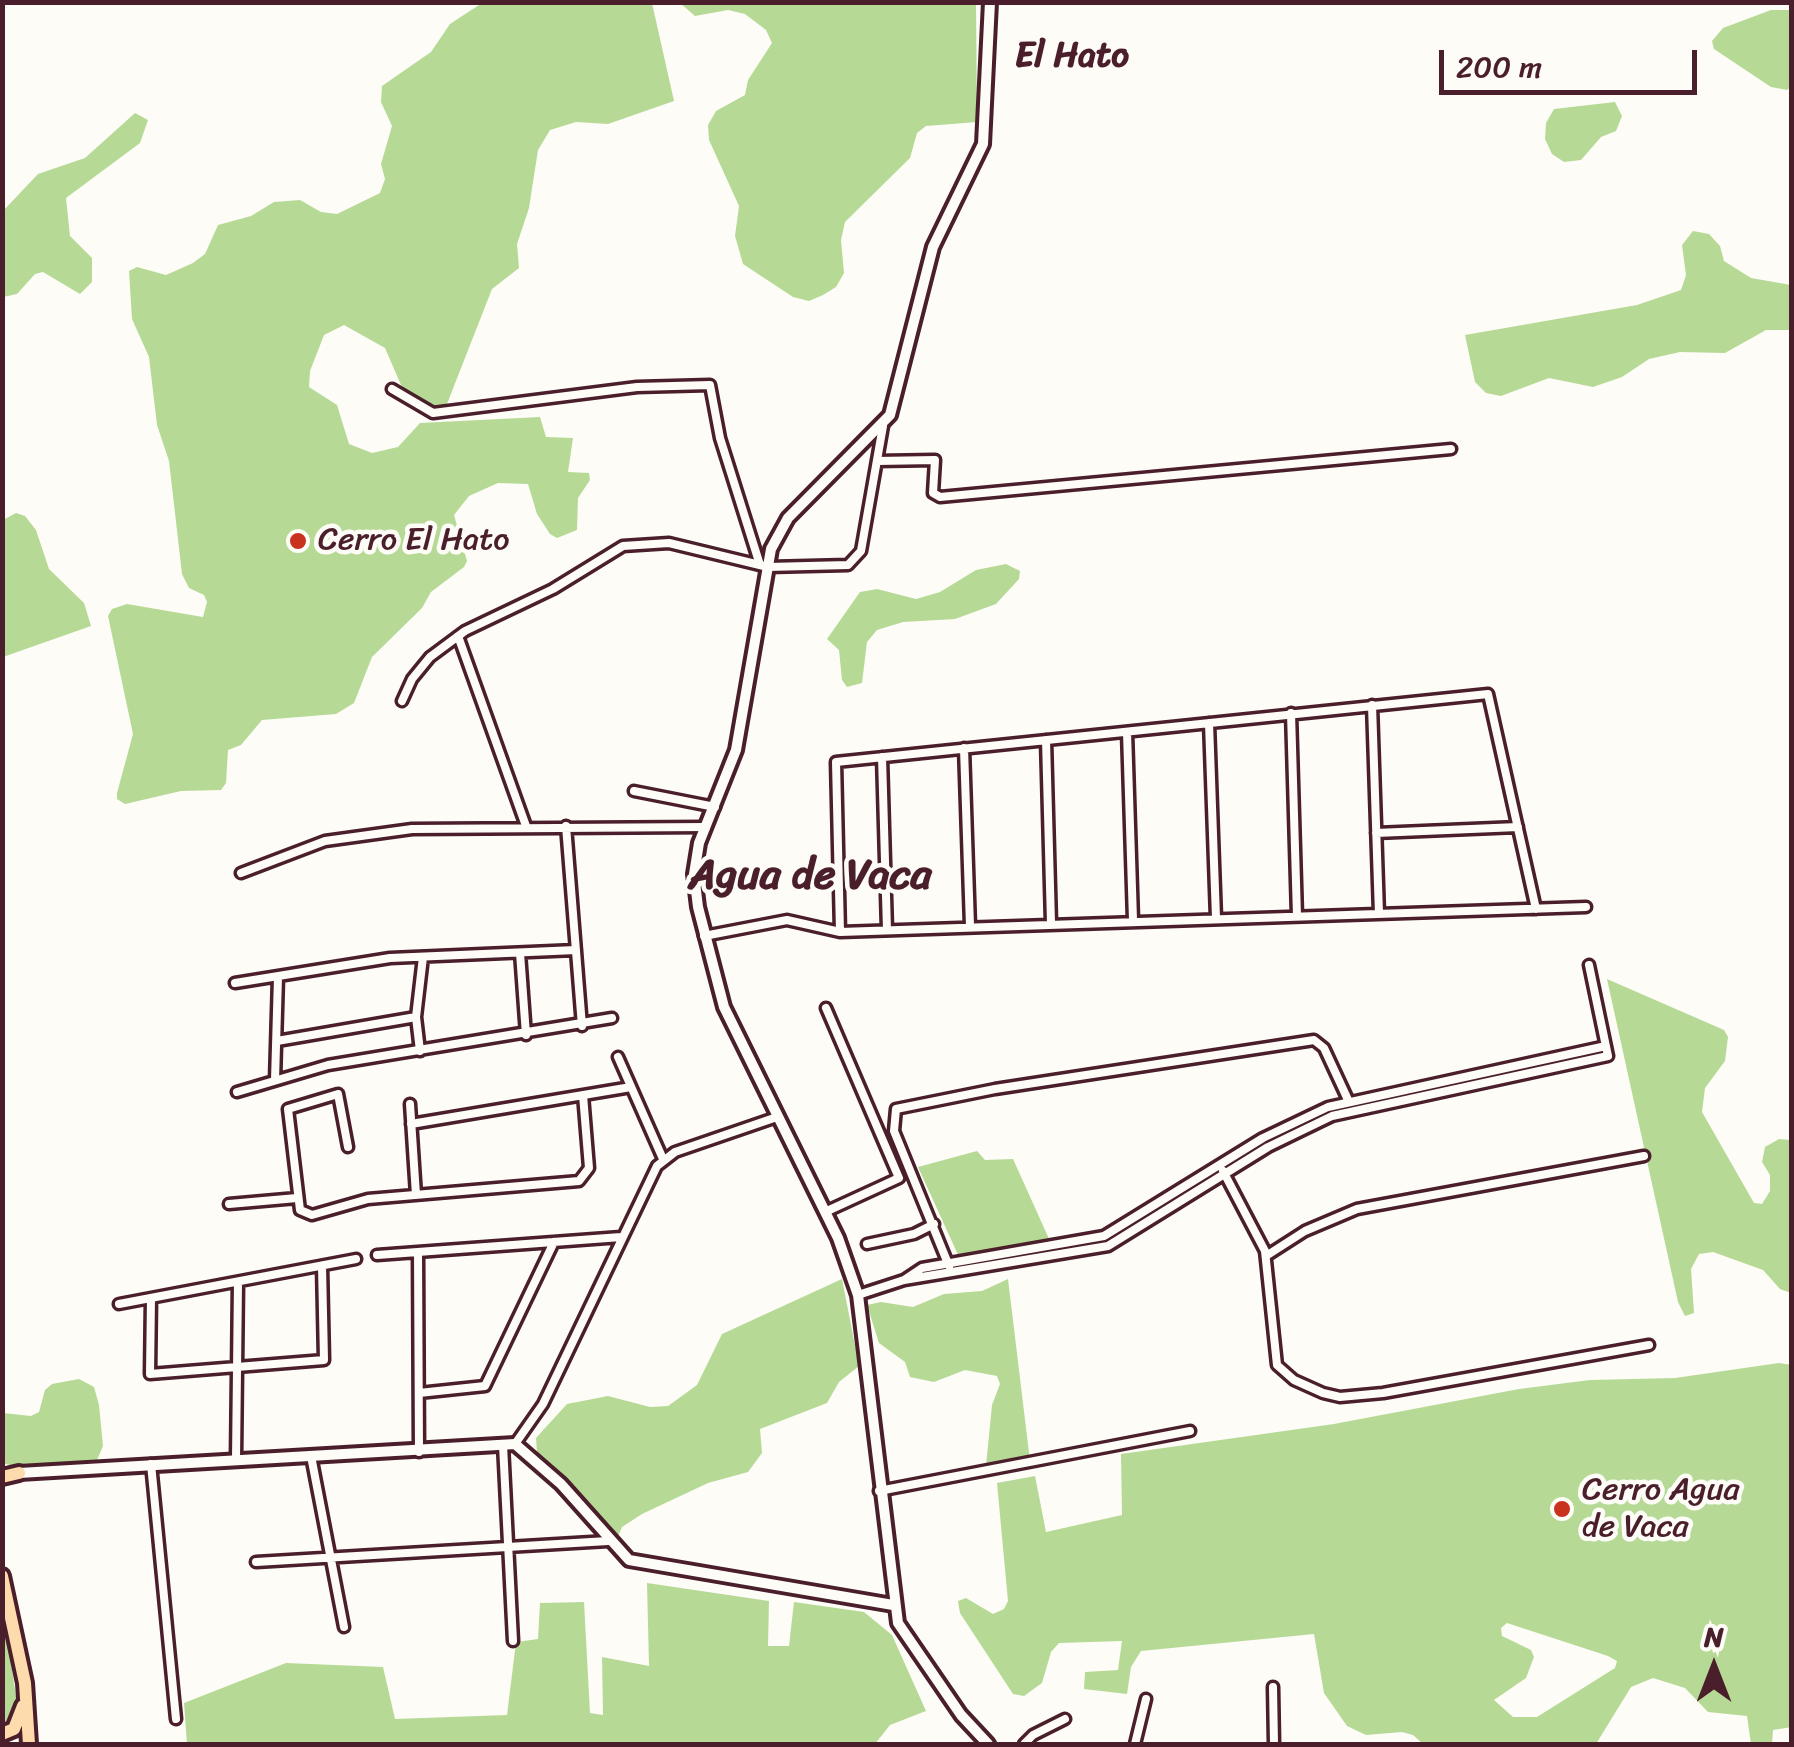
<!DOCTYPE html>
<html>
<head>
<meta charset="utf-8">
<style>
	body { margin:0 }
	#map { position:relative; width:1794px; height:1747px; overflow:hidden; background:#fdfcf7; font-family:Sriracha,sans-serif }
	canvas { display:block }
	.frame { position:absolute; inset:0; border:5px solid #4a1f2b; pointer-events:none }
	.north { position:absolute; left:1664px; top:1617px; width:100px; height:100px; -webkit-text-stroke:8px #fdfcf7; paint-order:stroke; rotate:0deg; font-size:28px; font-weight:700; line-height:40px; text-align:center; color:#4a1f2b }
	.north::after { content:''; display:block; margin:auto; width:35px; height:45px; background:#4a1f2b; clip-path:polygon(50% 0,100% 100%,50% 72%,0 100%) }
	.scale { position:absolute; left:1439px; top:50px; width:258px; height:45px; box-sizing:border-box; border:5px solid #4a1f2b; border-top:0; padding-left:12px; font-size:30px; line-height:35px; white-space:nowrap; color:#4a1f2b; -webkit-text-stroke:8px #fdfcf7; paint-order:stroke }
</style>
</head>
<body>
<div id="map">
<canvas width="1794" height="1747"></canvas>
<div class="frame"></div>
<div class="north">N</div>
<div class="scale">200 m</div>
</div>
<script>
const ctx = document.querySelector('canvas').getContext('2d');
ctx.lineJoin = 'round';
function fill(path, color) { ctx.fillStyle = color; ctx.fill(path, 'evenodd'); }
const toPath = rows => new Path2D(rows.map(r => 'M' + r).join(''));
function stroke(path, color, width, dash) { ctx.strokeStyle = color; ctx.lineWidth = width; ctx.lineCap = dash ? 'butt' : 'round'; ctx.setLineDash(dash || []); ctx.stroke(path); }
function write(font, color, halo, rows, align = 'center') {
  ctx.font = font + ' Sriracha,sans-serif'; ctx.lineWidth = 9; ctx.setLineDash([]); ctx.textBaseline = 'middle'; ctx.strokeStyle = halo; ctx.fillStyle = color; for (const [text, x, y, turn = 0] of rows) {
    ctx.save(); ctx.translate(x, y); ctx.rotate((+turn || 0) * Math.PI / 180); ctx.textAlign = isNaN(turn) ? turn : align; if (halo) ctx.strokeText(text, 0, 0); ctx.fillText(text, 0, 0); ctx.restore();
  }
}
fill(toPath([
	[482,3,652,3,674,101,608,124,576,122,550,130,538,150,529,208,517,244,519,268,492,289,445,409,418,403,401,385,385,348,344,325,324,335,310,371,309,387,337,405,349,444,372,453,398,447,420,423,540,417,546,437,573,438,568,472,589,473,590,480,578,498,577,530,557,538,550,534,537,514,528,484,498,483,469,496,454,515,467,561,464,567,431,592,422,608,372,657,354,703,336,714,262,720,241,745,228,750,226,783,221,790,181,791,125,804,117,799,117,793,133,734,108,616,112,609,127,604,203,617,207,602,204,595,189,588,182,574,169,461,157,425,149,357,132,319,129,271,137,267,166,275,193,263,205,254,218,225,251,216,274,202,300,200,321,212,337,214,380,193,385,179,381,164,392,126,381,102,382,86,431,52,450,24],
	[680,3,976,3,977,122,926,126,917,133,910,158,845,222,841,240,844,273,836,287,823,295,809,301,793,297,743,264,735,236,739,206,709,140,708,125,716,111,745,95,748,80,772,43,766,30,745,14,728,10,695,16],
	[1771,10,1791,10,1791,87,1787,90,1771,87,1714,49,1712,41,1723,28],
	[1615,102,1622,116,1616,131,1601,137,1581,160,1564,162,1552,154,1545,139,1546,123,1554,109],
	[135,113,148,120,140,143,66,198,70,236,92,258,92,282,80,294,43,272,35,274,17,294,3,297,3,211,38,174,85,158],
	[1693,231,1709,234,1720,246,1724,261,1751,278,1791,285,1791,330,1766,330,1725,353,1680,352,1649,359,1622,377,1593,387,1549,378,1501,396,1486,393,1475,382,1465,335,1637,305,1681,290,1686,275,1682,245],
	[16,513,25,516,36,530,49,569,84,603,91,626,3,657,3,520],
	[1006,564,1020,571,1019,579,996,604,955,619,903,622,877,630,867,642,862,683,847,687,842,680,839,650,827,639,860,592,877,589,916,599,940,592,976,570],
	[1607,979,1724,1030,1728,1037,1725,1061,1705,1088,1702,1112,1754,1203,1762,1204,1770,1191,1770,1175,1762,1162,1765,1147,1779,1139,1791,1140,1791,1293,1780,1289,1763,1270,1713,1252,1699,1254,1691,1269,1694,1313,1685,1316,1678,1302],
	[977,1151,985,1160,1013,1159,1050,1241,959,1257,918,1167],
	[842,1279,859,1366,839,1382,827,1403,760,1429,762,1453,748,1472,708,1483,642,1514,622,1527,616,1541,563,1476,537,1453,536,1438,567,1404,608,1396,650,1407,668,1406,697,1385,722,1334],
	[1008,1279,1030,1461,986,1466,992,1405,1000,1384,997,1376,965,1370,934,1382,910,1377,905,1362,879,1343,867,1305,881,1302,913,1307,944,1294,982,1291],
	[1779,1363,1792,1365,1792,1727,1773,1730,1772,1744,1751,1744,1747,1716,1708,1712,1685,1688,1653,1678,1631,1687,1596,1744,1423,1744,1413,1735,1402,1732,1366,1735,1347,1726,1324,1693,1314,1634,1141,1651,1131,1667,1127,1694,1084,1689,1085,1672,1118,1670,1122,1641,1059,1643,1051,1652,1042,1683,1024,1696,1013,1694,960,1613,958,1601,966,1598,993,1614,1004,1609,1008,1601,997,1483,1035,1476,1046,1532,1122,1515,1121,1454,1334,1424,1519,1389,1590,1380,1675,1378],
	[1507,1623,1608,1656,1617,1661,1615,1668,1537,1717,1513,1717,1494,1700,1526,1678,1534,1657,1531,1650,1502,1636,1501,1628],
	[79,1379,94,1387,99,1405,103,1446,97,1460,92,1466,20,1468,3,1463,3,1413,31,1416,39,1412,45,1390,52,1384],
	[647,1583,769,1601,768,1646,789,1646,794,1602,864,1612,892,1635,926,1711,890,1725,875,1744,187,1744,184,1703,286,1663,383,1667,395,1719,507,1715,516,1642,538,1639,540,1603,584,1602,590,1713,603,1715,602,1657,649,1666],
	[2,1602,18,1710,16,1721,2,1730]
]), '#b6da95');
const minor = toPath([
	[392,389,433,413,637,387,710,385,720,438,760,565],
	[877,461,935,460,933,493,940,497,1451,449],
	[458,636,526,826],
	[402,701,412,679,430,657,465,631,553,589,623,546,669,543,768,567,848,565,861,551,883,426],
	[1372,705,1379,914],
	[1291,713,1297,916],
	[1209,723,1216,918],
	[1127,732,1133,920],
	[1046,740,1051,923],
	[964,748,970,926],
	[882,757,887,930],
	[634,791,715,807],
	[566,826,582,1026],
	[1376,833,1518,827],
	[241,873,325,841,412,829,706,827],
	[840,932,836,762,1488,694,1536,909],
	[704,936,787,920,840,932,1586,907],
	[520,953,526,1035],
	[235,983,390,958,576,950],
	[277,1041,416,1017],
	[420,1051,416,1017,423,957],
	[618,1057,663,1159],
	[275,1080,278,977],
	[237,1092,328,1065,612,1018],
	[410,1104,416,1195],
	[411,1124,631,1087],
	[348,1147,338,1094,288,1109,300,1210,312,1215,368,1199,579,1181,589,1168,583,1095],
	[1223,1171,1265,1251,1277,1365,1294,1380,1323,1393,1340,1397,1383,1393,1649,1345],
	[229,1204,297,1198],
	[825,1212,899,1178,826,1008],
	[867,1244,914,1234,934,1224],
	[418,1252,419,1452],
	[377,1255,621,1237],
	[1266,1256,1305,1231,1357,1209,1644,1156],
	[949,1266,894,1131,896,1109,995,1089,1314,1040,1324,1048,1349,1102],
	[904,1280,922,1268,1104,1236,1263,1138,1328,1107,1606,1046],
	[858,1295,904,1280,1108,1246,1268,1147,1332,1116,1608,1056,1589,965],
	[151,1298,150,1374,324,1360,322,1266],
	[119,1304,356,1259],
	[419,1393,485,1386,554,1242],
	[515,1444,543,1404,657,1166,675,1152,777,1117],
	[503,1445,513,1641],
	[311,1456,344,1627],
	[236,1459,238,1282],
	[151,1464,176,1719],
	[879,1491,1190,1431],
	[256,1562,608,1541],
	[1273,1687,1274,1744],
	[1024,1744,1033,1735,1065,1719],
	[1135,1744,1146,1699]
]);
const tertiary = toPath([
	[19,1473,515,1444,561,1484,629,1560,893,1605],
	[988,1744,961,1715,898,1623,858,1295,838,1238,724,1007,698,907,694,874,699,843,736,750,771,549,788,518,890,415,933,247,983,144,990,2]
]);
const primary = toPath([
	[2,1477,19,1473],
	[2,1576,25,1683,29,1744],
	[2,1734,14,1729,23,1706]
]);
stroke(minor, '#4a1f2b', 15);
stroke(tertiary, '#4a1f2b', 18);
stroke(primary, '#4a1f2b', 20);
stroke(minor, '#fdfcf7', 8);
stroke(tertiary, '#fdfcf7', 10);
stroke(primary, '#fedbac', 12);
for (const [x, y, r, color] of [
	[298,541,10,"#c8321e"],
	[1562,1509,10,"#c8321e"]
]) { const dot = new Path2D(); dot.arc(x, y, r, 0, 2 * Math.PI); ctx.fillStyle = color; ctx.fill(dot); stroke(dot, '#fdfcf7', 4); }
write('32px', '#4a1f2b', '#fdfcf7', [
	["Cerro El Hato",318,541],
	["Cerro Agua",1582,1491],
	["de Vaca",1582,1528]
], 'left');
write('bold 35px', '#4a1f2b', '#fdfcf7', [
	["El Hato",1072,57]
]);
write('bold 42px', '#4a1f2b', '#fdfcf7', [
	["Agua de Vaca",810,877]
]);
</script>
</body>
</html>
